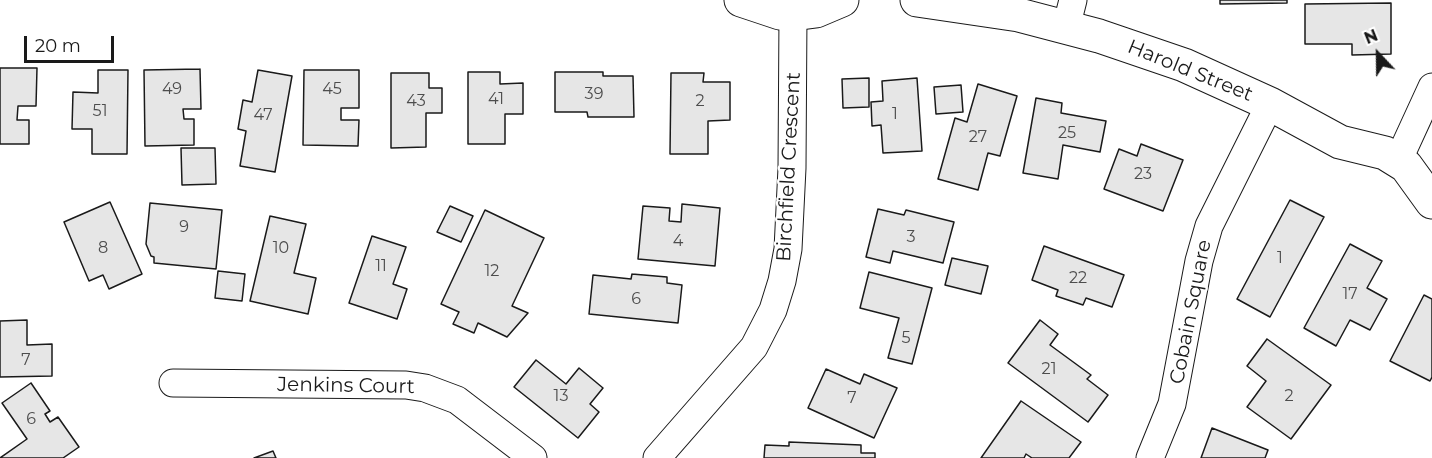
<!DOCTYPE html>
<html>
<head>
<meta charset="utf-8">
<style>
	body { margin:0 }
	#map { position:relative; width:1432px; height:458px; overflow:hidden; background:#fff; font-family:Montserrat,sans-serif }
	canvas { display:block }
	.north { position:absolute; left:1348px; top:24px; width:60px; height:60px; -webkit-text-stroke:4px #fff; paint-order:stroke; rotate:338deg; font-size:16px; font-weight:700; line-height:24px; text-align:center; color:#1a1a1a }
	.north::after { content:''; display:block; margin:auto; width:21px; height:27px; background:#1a1a1a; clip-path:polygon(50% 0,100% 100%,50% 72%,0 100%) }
	.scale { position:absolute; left:24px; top:36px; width:90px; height:27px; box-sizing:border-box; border:3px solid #1a1a1a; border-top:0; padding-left:8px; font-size:18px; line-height:21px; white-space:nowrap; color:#1a1a1a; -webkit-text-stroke:4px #fff; paint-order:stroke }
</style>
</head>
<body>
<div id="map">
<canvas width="1432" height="458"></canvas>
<div class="north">N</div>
<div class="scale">20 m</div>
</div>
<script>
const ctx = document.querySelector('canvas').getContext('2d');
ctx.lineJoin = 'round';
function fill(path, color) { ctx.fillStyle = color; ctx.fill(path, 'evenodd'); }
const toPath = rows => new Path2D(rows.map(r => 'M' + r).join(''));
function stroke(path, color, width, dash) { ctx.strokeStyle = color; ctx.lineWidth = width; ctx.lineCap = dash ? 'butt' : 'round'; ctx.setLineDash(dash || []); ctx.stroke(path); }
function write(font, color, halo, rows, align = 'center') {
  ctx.font = font + ' Montserrat,sans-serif'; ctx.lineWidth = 4.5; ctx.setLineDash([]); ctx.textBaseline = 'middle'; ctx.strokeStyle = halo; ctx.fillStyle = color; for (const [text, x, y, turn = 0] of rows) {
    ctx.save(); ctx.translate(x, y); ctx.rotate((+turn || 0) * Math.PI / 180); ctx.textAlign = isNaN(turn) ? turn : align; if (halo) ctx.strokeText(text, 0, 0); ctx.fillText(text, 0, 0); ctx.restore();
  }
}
const building = toPath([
	[1220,0,1287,0,1287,3,1220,4,1220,0],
	[1391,3,1391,54,1352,55,1352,44,1305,44,1305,4,1391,3],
	[0,68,37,68,36,106,18,106,17,120,29,120,29,144,0,144,0,68],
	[200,69,201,109,183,109,184,119,194,119,194,145,145,146,144,70,200,69],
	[98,70,128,70,127,154,92,154,92,129,72,129,73,92,98,93,98,70],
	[258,70,292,76,275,172,240,166,246,131,238,129,243,100,252,102,258,70],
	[304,70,359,70,359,108,341,108,341,120,359,120,358,146,303,145,304,70],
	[468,72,500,72,500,84,523,83,523,114,505,114,505,144,468,144,468,72],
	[555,72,603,72,603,76,633,76,634,117,588,117,587,112,555,112,555,72],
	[391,73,429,73,429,88,442,88,442,113,426,113,426,147,391,148,391,73],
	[671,73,704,73,703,82,730,82,730,120,708,121,708,154,670,154,671,73],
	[869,78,869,107,843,108,842,79,869,78],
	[917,78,922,151,883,153,881,125,872,126,871,102,883,101,882,81,917,78],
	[978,84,1017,96,1000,156,988,153,978,190,938,179,955,118,967,122,978,84],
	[961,85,963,112,936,114,934,87,961,85],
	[1036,98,1062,103,1061,113,1106,121,1100,152,1063,145,1058,179,1023,173,1036,98],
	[1141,144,1183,160,1163,211,1104,189,1119,149,1137,156,1141,144],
	[181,148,215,148,216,184,182,185,181,148],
	[1290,200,1324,217,1270,317,1237,299,1290,200],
	[110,202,142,274,109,289,103,275,89,281,64,222,110,202],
	[150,203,222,210,216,269,154,263,154,257,151,256,146,244,150,203],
	[682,204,720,208,715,266,638,259,643,206,670,208,669,221,681,222,682,204],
	[450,206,473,216,461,242,437,232,450,206],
	[878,209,904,215,906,210,954,222,943,263,893,251,890,263,866,257,878,209],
	[485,210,544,238,512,306,528,313,507,337,478,323,474,333,453,324,459,312,441,304,485,210],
	[270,216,306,224,294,273,316,278,308,314,250,301,270,216],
	[372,236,406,247,393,284,407,289,397,319,349,303,372,236],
	[1350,244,1382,261,1367,288,1387,299,1370,330,1350,320,1336,346,1304,328,1350,244],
	[1044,246,1124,275,1112,307,1086,298,1083,305,1056,296,1058,290,1032,280,1044,246],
	[952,258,988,266,981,294,945,285,952,258],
	[218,271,245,274,242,301,215,298,218,271],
	[869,272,932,288,912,364,888,358,899,318,860,308,869,272],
	[632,274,667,277,667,283,682,285,678,323,589,314,593,275,631,279,632,274],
	[1424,295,1432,299,1432,377,1430,381,1390,361,1424,295],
	[27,320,27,345,52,344,52,376,0,377,0,321,27,320],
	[1040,320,1058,334,1050,345,1091,375,1087,379,1108,395,1088,422,1008,363,1040,320],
	[1267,339,1331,385,1291,439,1247,407,1266,381,1247,366,1267,339],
	[536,360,566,384,579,368,603,388,590,404,599,412,578,438,514,387,536,360],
	[826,369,860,384,864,374,897,388,874,438,808,408,826,369],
	[31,383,50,411,45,414,50,422,58,417,79,447,63,458,0,458,27,439,2,403,31,383],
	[1021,401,1081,442,1069,458,1032,458,1026,454,1024,458,981,458,1021,401],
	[1212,428,1268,450,1265,458,1201,458,1212,428],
	[789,442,861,445,861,453,875,453,875,458,764,458,765,445,789,446,789,442],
	[273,451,276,458,254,458,273,451]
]);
fill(building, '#e6e6e6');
stroke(building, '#1a1a1a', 1.5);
const street = toPath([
	[1066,28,1073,0],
	[1398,161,1432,87],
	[173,383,406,385,425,388,457,400,533,458],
	[657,458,754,347,773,310,782,281,788,249,792,168,793,14],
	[1150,458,1172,404,1199,261,1209,226,1270,104]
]);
const secondary = toPath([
	[741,0,780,13,793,14,816,11,842,0],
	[917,0,1019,15,1099,36,1184,65,1270,104,1340,142,1385,153,1406,166,1432,202]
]);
stroke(street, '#1a1a1a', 29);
stroke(secondary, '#1a1a1a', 35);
stroke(street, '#fff', 27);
stroke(secondary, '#fff', 33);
write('16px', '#4d4d4d', null, [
	["49",172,89],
	["45",332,89],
	["39",594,94],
	["41",496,99],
	["43",416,101],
	["2",700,101],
	["51",100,111],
	["1",895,114],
	["47",263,115],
	["25",1067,133],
	["27",978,137],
	["23",1143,174],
	["9",184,227],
	["3",911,237],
	["4",678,241],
	["8",103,248],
	["10",281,248],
	["1",1280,258],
	["11",381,266],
	["12",492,271],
	["22",1078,278],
	["17",1350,294],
	["6",636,299],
	["5",906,338],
	["7",26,360],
	["21",1049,369],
	["13",561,396],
	["2",1289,396],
	["7",852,398],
	["6",31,419]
]);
write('20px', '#1a1a1a', '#fff', [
	["Harold Street",1190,71,22],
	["Birchfield Crescent",789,167,-87],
	["Cobain Square",1191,312,-79],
	["Jenkins Court",346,386,1]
]);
</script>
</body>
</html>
